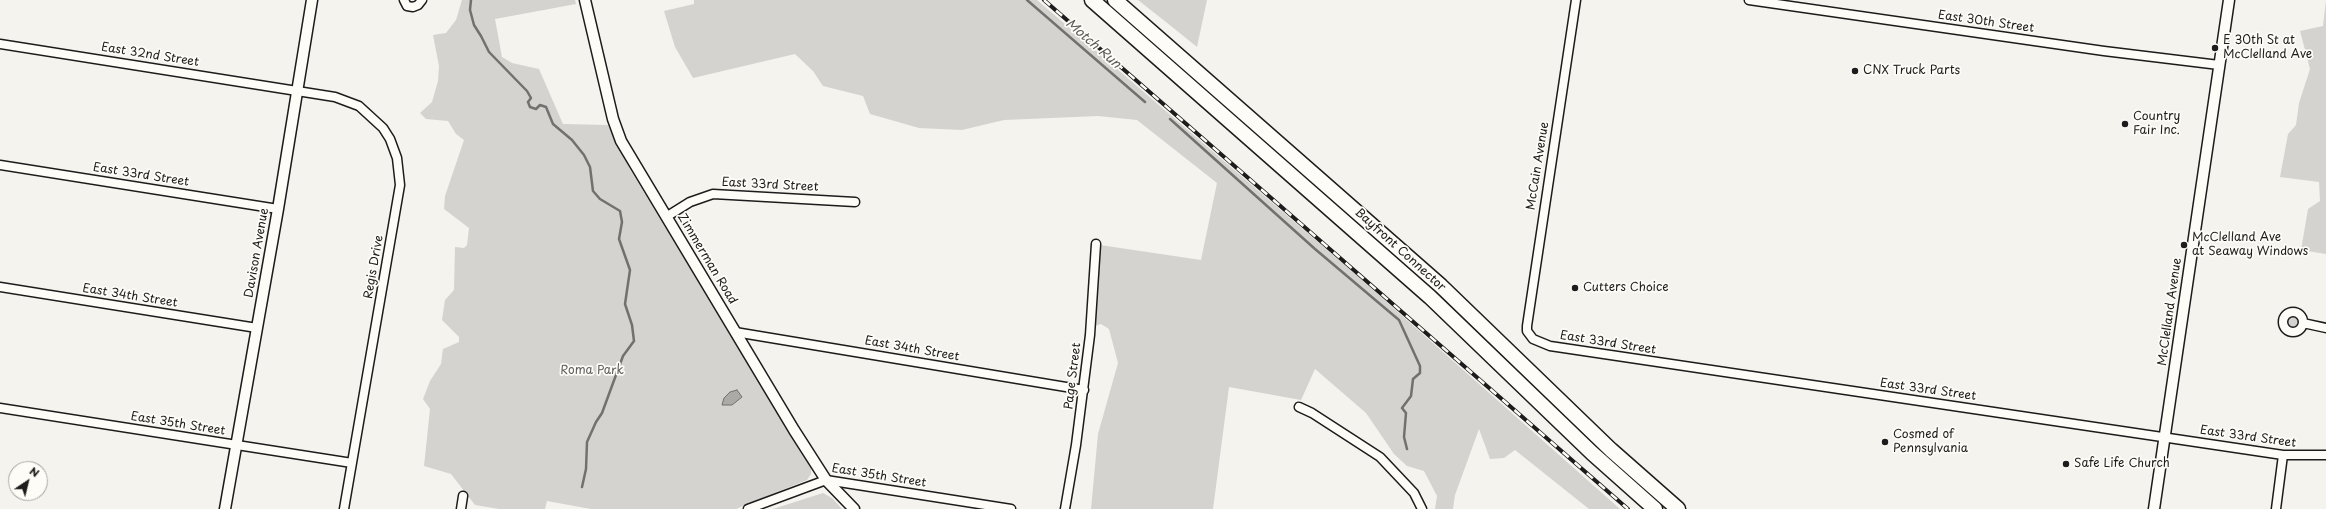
<!DOCTYPE html>
<html>
<head>
<meta charset="utf-8">
<style>
	body { margin:0 }
	#map { position:relative; width:2326px; height:509px; overflow:hidden; background:#f4f3ee; font-family:"Playpen Sans",sans-serif }
	canvas { display:block }
	.north { position:absolute; left:8px; top:461px; width:40px; height:40px; box-sizing:border-box; background:#fdfcf7; border:1px solid #a3a29f; border-radius:50%; rotate:35deg; font-size:11px; font-weight:700; line-height:16px; text-align:center; color:#1c1c1c }
	.north::after { content:''; display:block; margin:auto; width:14px; height:18px; background:#1c1c1c; clip-path:polygon(50% 0,100% 100%,50% 72%,0 100%) }
</style>
</head>
<body>
<div id="map">
<canvas width="2326" height="509"></canvas>
<div class="north">N</div>
</div>
<script>
const ctx = document.querySelector('canvas').getContext('2d');
ctx.lineJoin = 'round';
function fill(path, color) { ctx.fillStyle = color; ctx.fill(path, 'evenodd'); }
const toPath = rows => new Path2D(rows.map(r => 'M' + r).join(''));
function stroke(path, color, width, dash) { ctx.strokeStyle = color; ctx.lineWidth = width; ctx.lineCap = dash ? 'butt' : 'round'; ctx.setLineDash(dash || []); ctx.stroke(path); }
function write(font, color, halo, rows, align = 'center') {
  ctx.font = font + ' "Playpen Sans",sans-serif'; ctx.lineWidth = 3.5; ctx.setLineDash([]); ctx.textBaseline = 'middle'; ctx.strokeStyle = halo; ctx.fillStyle = color; for (const [text, x, y, turn = 0] of rows) {
    ctx.save(); ctx.translate(x, y); ctx.rotate((+turn || 0) * Math.PI / 180); ctx.textAlign = isNaN(turn) ? turn : align; if (halo) ctx.strokeText(text, 0, 0); ctx.fillText(text, 0, 0); ctx.restore();
  }
}
fill(toPath([
	[462,0,575,0,576,4,495,19,502,57,512,63,539,69,563,124,608,125,631,171,811,467,811,474,807,480,736,509,591,509,547,501,545,509,499,509,475,505,451,474,424,466,430,409,423,399,430,381,441,364,443,349,459,342,459,337,442,320,445,300,454,290,455,247,464,248,467,245,469,228,444,209,445,196,464,140,456,134,448,121,426,119,420,113,432,102,438,81,439,66,433,35,446,33,456,20],
	[694,0,1037,0,1355,274,1620,509,1589,509,1515,450,1504,458,1490,459,1479,429,1455,495,1453,509,1435,509,1437,496,1424,471,1407,466,1394,454,1366,413,1315,369,1301,400,1229,387,1213,509,1091,509,1098,434,1118,363,1109,329,1101,324,1094,326,1100,245,1201,260,1217,183,1137,120,1098,116,1004,120,962,130,919,128,870,114,863,96,823,86,813,71,795,54,693,78,675,47,664,11,694,4],
	[1138,0,1207,0,1197,47,1171,26],
	[2326,0,2326,254,2301,250,2308,209,2320,201,2319,182,2280,177,2288,134,2296,125,2299,103,2310,69,2300,31,2323,26],
	'2288 322a5 5 0 1 1 10 0a5 5 0 1 1-10 0Z',
	[823,493,832,498,842,509,773,509]
]), '#d4d3cf');
const water = toPath([
	[737,390,742,397,732,405,722,405,724,398,730,392,737,390]
]);
fill(water, '#abaaa6');
stroke(water, '#72716f', 1);
stroke(toPath([
	[471,0,470,10,474,25,481,36,489,52,527,91,531,98,528,102,530,107,536,109,540,105,546,107,553,124,572,140,584,155,590,167,593,191,600,199,620,211,622,222,619,239,630,270,625,304,632,325,634,341,623,356,602,413,596,422,587,442,586,469,582,487],
	[1027,0,1145,102],
	[1170,119,1315,249,1399,320,1420,366,1420,373,1413,379,1411,396,1402,408,1406,413,1404,437,1407,449]
]), '#72716f', 2.5);
const minor = toPath([
	[404,0,407,6,413,7,418,5,422,0],
	[1576,0,1527,326,1527,331,1533,339,1550,346,2283,455,2326,455],
	[1749,0,2104,51,2219,65],
	[0,44,335,97,359,106,383,128,390,139,397,158,400,185,344,509],
	[0,165,278,209],
	[666,217,690,202,713,194,855,202],
	[0,287,257,328],
	'2283 322a10 10 0 1 1 20 0a10 10 0 1 1-20 0Z',
	[2303,323,2326,328],
	[735,332,1084,390],
	[1299,407,1312,413,1380,457,1414,493,1422,509],
	[0,408,352,463],
	[461,509,463,496],
	[748,509,826,480,1011,509],
	[1065,509,1076,445,1090,335,1096,244],
	[2276,509,2283,455]
]);
const tertiary = toPath([
	[585,0,613,119,621,141,794,430,826,480,854,509],
	[225,509,278,209,312,0],
	[2154,509,2229,0]
]);
const trunk = toPath([
	[1092,0,1430,297,1592,453,1655,509],
	[1115,0,1441,286,1611,450,1678,509]
]);
stroke(minor, '#1c1c1c', 11);
stroke(tertiary, '#1c1c1c', 13);
stroke(trunk, '#1c1c1c', 17);
stroke(minor, '#fdfcf7', 8);
stroke(tertiary, '#fdfcf7', 10);
stroke(trunk, '#fdfcf7', 14);
const rail = toPath([
	[1044,0,1628,509]
]);
stroke(rail, '#1c1c1c', 4);
stroke(rail, '#fdfcf7', 2.5, [8]);
for (const [x, y, r, color] of [
	[2215,48,4,"#1c1c1c"],
	[1855,71,4,"#1c1c1c"],
	[2125,124,4,"#1c1c1c"],
	[2184,245,4,"#1c1c1c"],
	[1575,288,4,"#1c1c1c"],
	[1885,442,4,"#1c1c1c"],
	[2066,464,4,"#1c1c1c"]
]) { const dot = new Path2D(); dot.arc(x, y, r, 0, 2 * Math.PI); ctx.fillStyle = color; ctx.fill(dot); stroke(dot, '#fdfcf7', 1.5); }
write('12px', '#1c1c1c', '#fdfcf7', [
	["East 30th Street",1986,22,8],
	["East 32nd Street",150,55,9],
	["McCain Avenue",1538,166,-81],
	["East 33rd Street",141,175,9],
	["East 33rd Street",770,185,3],
	["Bayfront Connector",1400,250,42],
	["Davison Avenue",257,253,-80],
	["Zimmerman Road",707,259,59],
	["Regis Drive",374,267,-80],
	["East 34th Street",130,296,9],
	["McClelland Avenue",2170,312,-82],
	["East 33rd Street",1608,343,9],
	["East 34th Street",912,349,10],
	["Page Street",1073,376,-83],
	["East 33rd Street",1928,390,8],
	["East 35th Street",178,424,9],
	["East 33rd Street",2248,437,8],
	["East 35th Street",879,476,9]
]);
write('12px', '#1c1c1c', '#fdfcf7', [
	["E 30th St at",2223,41],
	["McClelland Ave",2223,55],
	["CNX Truck Parts",1863,71],
	["Country",2133,117],
	["Fair Inc.",2133,131],
	["McClelland Ave",2192,238],
	["at Seaway Windows",2192,252],
	["Cutters Choice",1583,288],
	["Cosmed of",1893,435],
	["Pennsylvania",1893,449],
	["Safe Life Church",2074,464]
], 'left');
write('12px', '#5c5c5b', '#fdfcf7', [
	["Roma Park",592,371]
]);
write('italic 13px', '#5c5c5a', '#fdfcf7', [
	["Motch Run",1093,44,41]
]);
</script>
</body>
</html>
